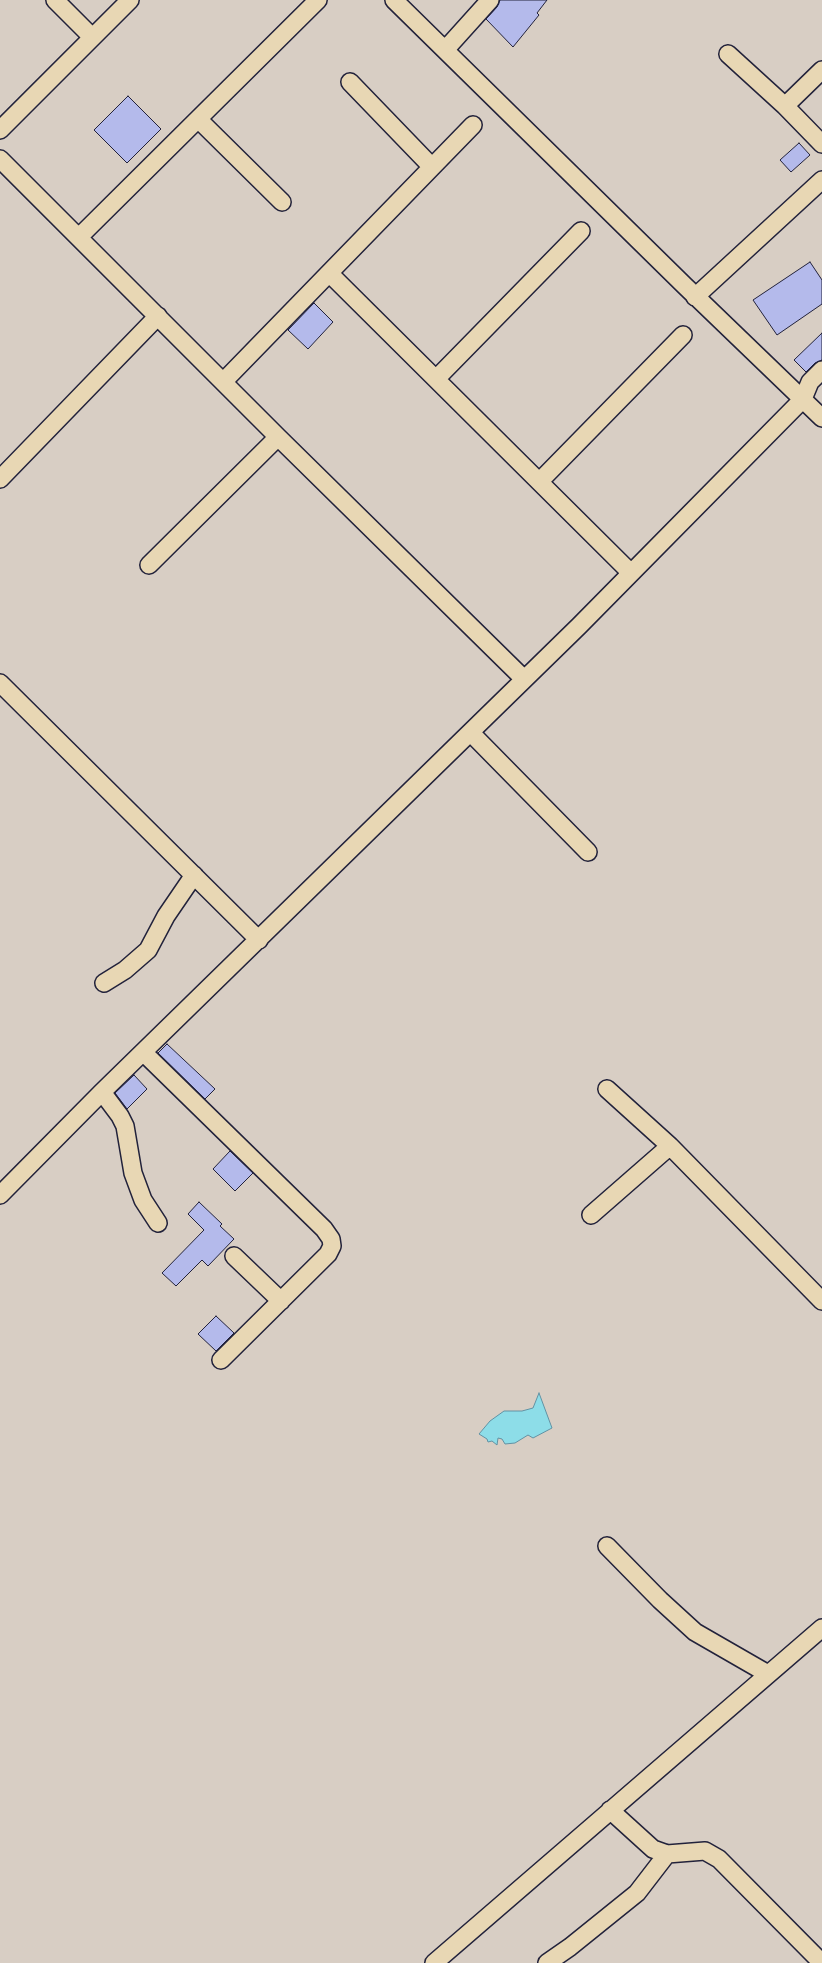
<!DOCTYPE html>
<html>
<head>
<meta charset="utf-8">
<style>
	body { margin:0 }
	canvas { display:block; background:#d8cec4 }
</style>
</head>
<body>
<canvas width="822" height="1963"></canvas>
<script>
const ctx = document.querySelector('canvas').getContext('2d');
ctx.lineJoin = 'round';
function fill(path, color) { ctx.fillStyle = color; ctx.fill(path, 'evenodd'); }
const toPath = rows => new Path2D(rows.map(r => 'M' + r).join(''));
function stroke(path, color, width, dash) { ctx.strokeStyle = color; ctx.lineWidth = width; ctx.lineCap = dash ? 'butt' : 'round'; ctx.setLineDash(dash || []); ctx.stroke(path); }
const water = toPath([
	[539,1393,552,1428,533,1438,528,1435,515,1443,505,1444,502,1439,498,1438,497,1445,492,1441,488,1442,487,1439,479,1434,490,1421,504,1411,522,1411,533,1408,539,1393]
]);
fill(water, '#8ddde8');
stroke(water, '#6292a3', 1);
const building = toPath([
	[500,0,547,0,537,13,539,15,513,47,486,19,497,7,500,0],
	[128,96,161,129,127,163,94,130,128,96],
	[799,143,810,155,791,172,780,160,799,143],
	[810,262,822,280,822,304,777,335,753,300,810,262],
	[314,303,333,322,308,349,288,330,314,303],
	[822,333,822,360,815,363,806,372,794,360,822,333],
	[167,1044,215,1089,205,1099,158,1053,167,1044],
	[134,1075,147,1089,127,1109,115,1093,134,1075],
	[230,1151,253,1173,235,1191,213,1169,230,1151],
	[199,1202,222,1224,220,1226,234,1239,208,1266,202,1260,176,1286,162,1273,204,1230,188,1214,199,1202],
	[216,1316,234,1333,216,1351,198,1334,216,1316]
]);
fill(building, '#b4baeb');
stroke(building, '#22223b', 1);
const minor = toPath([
	[55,0,92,37],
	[394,0,685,286,822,418],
	[445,50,490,0],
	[728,54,785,106],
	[822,70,785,106,822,144],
	[350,82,432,167],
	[198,119,282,202],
	[0,130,130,0],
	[0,159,278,437,524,679],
	[79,237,318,0],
	[329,273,631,573],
	[695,297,822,180],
	[436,379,581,231],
	[223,382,473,125],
	[0,479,158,316],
	[540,481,683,335],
	[149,565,278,437],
	[0,683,259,940],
	[471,733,588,852],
	[104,983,125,970,148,950,166,916,194,875],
	[144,1053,324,1229,331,1239,332,1246,328,1254,221,1360],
	[607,1089,670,1146,822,1301],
	[102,1092,120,1116,125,1126,133,1173,143,1200,158,1223],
	[0,1195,102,1092,579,626,803,399,810,382,822,370],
	[591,1215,670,1146],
	[234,1256,281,1301],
	[607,1546,660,1600,695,1632,768,1674],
	[610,1810,653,1849,667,1854,705,1851,719,1859,822,1963],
	[434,1963,822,1628],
	[547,1963,570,1947,637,1893,667,1854]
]);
stroke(minor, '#22223b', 20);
stroke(minor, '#e8d7b4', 17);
</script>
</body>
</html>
